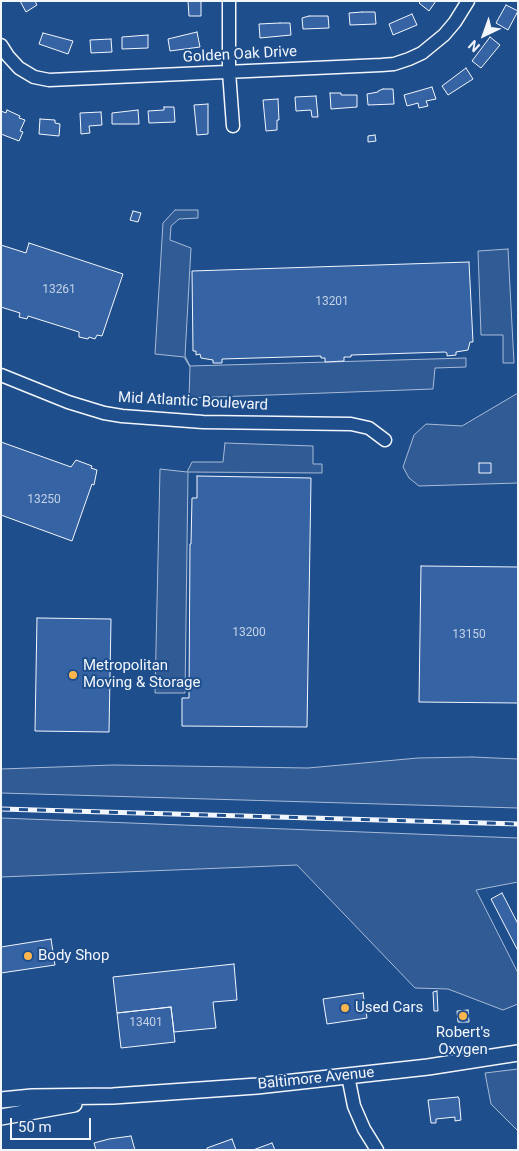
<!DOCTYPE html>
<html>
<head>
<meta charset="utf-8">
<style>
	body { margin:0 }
	#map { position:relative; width:519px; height:1151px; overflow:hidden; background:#1f4e8c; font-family:Roboto,sans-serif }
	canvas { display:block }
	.frame { position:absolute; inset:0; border:2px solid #f2f6ff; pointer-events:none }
	.north { position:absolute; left:459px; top:10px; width:50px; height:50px; -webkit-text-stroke:4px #1f4e8c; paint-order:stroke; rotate:222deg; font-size:14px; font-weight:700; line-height:20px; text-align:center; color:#f2f6ff }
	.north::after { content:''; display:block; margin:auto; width:18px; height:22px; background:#f2f6ff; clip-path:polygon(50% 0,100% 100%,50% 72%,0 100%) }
	.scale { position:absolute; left:10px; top:1118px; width:81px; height:22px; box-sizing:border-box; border:2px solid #f2f6ff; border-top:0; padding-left:6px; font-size:15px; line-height:18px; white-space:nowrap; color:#f2f6ff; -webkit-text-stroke:4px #1f4e8c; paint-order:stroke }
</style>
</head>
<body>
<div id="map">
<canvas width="519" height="1151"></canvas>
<div class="frame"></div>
<div class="north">N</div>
<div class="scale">50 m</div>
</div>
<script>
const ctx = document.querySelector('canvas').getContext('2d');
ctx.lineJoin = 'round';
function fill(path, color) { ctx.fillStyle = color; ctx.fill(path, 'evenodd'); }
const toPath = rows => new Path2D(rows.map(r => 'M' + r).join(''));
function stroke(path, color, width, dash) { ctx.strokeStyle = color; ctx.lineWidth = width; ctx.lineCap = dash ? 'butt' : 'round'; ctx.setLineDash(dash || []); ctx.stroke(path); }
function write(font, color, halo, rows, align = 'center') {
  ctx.font = font + ' Roboto,sans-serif'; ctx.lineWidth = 4; ctx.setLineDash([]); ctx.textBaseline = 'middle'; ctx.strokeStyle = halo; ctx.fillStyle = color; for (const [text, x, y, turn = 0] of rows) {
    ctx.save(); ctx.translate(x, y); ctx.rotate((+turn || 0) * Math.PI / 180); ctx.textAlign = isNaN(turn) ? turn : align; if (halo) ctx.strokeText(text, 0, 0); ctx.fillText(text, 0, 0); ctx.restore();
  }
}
const built = toPath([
	[175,210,198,210,198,218,179,219,171,226,170,240,191,248,185,356,190,366,466,358,466,367,435,368,433,389,189,398,190,367,184,357,155,354,163,223,175,210],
	[508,249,514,363,503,363,503,335,481,335,478,251,508,249],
	[518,393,518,483,419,486,409,478,403,467,414,435,426,424,462,426,518,393],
	[225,443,313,446,313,464,322,464,322,473,188,472,185,693,155,693,160,469,187,472,192,462,223,462,225,443],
	[472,757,518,759,518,808,1,793,1,769,113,765,308,768,418,758,472,757],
	[1,818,518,838,518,882,476,890,518,973,518,1004,503,1010,448,989,415,988,297,865,1,877,1,818],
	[518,1069,518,1131,491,1104,485,1073,518,1069]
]);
fill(built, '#305b95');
stroke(built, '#a8bbd7', 1);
const building = toPath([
	[20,1,35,1,37,5,26,12,20,1],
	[188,1,201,1,201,16,189,16,188,1],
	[421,1,436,1,429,11,419,3,421,1],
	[506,5,518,11,508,30,496,23,506,5],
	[362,12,375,12,376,24,350,25,349,13,362,12],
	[412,14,417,25,393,35,389,24,412,14],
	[309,16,328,16,329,28,303,29,302,18,309,16],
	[280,23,290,23,291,35,260,38,259,24,280,23],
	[197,32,200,47,170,51,168,39,197,32],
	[43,33,73,41,68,54,39,44,43,33],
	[148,35,148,48,122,49,122,37,148,35],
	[490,37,500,45,481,68,472,61,490,37],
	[111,39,112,52,91,53,90,40,111,39],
	[466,68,473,79,448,95,442,86,466,68],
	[432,87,436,99,426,101,428,106,419,108,418,103,407,106,404,95,432,87],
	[383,89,393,89,394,104,368,105,367,94,378,92,378,91,383,89],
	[330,93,341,93,341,95,357,95,357,107,331,109,330,93],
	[316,96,318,117,312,117,311,110,296,111,295,97,316,96],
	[278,99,279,120,277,120,277,130,266,131,263,100,278,99],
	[208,104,208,134,197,135,194,105,208,104],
	[164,107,174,107,175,122,149,123,148,111,164,110,164,107],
	[7,110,20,116,19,118,25,120,20,131,23,132,19,141,1,134,1,111,6,113,7,110],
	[138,110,139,124,112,124,112,113,138,110],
	[101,112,102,125,89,126,90,133,81,134,80,113,101,112],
	[40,119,55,120,55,123,60,124,59,136,39,134,40,119],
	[375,135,376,141,368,142,368,136,375,135],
	[133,211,141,213,138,222,130,220,133,211],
	[29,243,123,274,102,336,97,335,95,339,89,337,88,339,79,337,79,332,28,316,27,319,19,317,20,313,1,307,1,245,26,253,29,243],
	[469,262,473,342,470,342,468,350,456,352,456,355,447,356,447,353,445,352,351,355,351,357,344,357,344,361,325,362,325,358,321,358,321,356,222,359,222,363,213,363,213,360,201,358,200,354,196,355,196,351,193,351,192,271,469,262],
	[1,442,71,467,76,460,92,466,91,468,97,470,94,485,92,484,72,541,1,515,1,442],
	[479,463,491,463,491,473,479,473,479,463],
	[197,476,311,478,307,727,182,726,182,698,189,698,190,544,191,544,192,498,197,498,197,476],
	[421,566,518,567,518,703,419,702,421,566],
	[37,618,111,619,109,732,35,731,37,618],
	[502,893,518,924,518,951,491,899,502,893],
	[51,939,55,965,1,973,1,947,51,939],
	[234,964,237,1000,213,1002,216,1028,174,1032,171,1007,117,1013,113,977,234,964],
	[437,991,438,1011,434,1011,433,992,437,991],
	[363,993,367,1018,327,1024,323,999,363,993],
	[171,1007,175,1042,121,1048,117,1013,171,1007],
	[468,1010,469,1022,458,1022,457,1011,468,1010],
	[458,1097,459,1098,461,1120,455,1121,455,1117,436,1119,436,1123,431,1123,428,1100,458,1097],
	[131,1136,135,1150,96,1150,94,1143,109,1139,131,1136],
	[232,1139,236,1150,207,1150,207,1148,232,1139],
	[272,1143,275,1150,253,1150,272,1143]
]);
fill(building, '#3563a3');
stroke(building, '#f2f6ff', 1);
const minor = toPath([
	[229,1,229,72,233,126],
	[1,45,8,56,19,68,34,77,49,80,381,65,394,64,409,59,422,53,444,35,455,22,468,1],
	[1,375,68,402,104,413,122,416,203,422,351,424,369,428,385,440],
	[348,1076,354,1106,364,1129,377,1150]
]);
const major = toPath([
	[1,1100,32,1097,113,1096,257,1086,428,1067,518,1053],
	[1,1117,74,1104]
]);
stroke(minor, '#f2f6ff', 15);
stroke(major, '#f2f6ff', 18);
stroke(minor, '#1f4e8c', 12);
stroke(major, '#1f4e8c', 15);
const rail = toPath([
	[1,809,518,824]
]);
stroke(rail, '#f2f6ff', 5);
stroke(rail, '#1f4e8c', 3, [9]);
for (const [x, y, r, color] of [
	[73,675,5,"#ffb74d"],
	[28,956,5,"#ffb74d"],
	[345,1008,5,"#ffb74d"],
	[463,1016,5,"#ffb74d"]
]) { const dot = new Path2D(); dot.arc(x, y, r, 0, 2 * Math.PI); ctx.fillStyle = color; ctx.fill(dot); stroke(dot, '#1f4e8c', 2); }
write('12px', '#c3d1e8', null, [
	["13261",59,290],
	["13201",332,302],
	["13250",44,500],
	["13200",249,633],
	["13150",469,635],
	["13401",146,1023]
]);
write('15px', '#f2f6ff', '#1f4e8c', [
	["Golden Oak Drive",240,55,-3],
	["Mid Atlantic Boulevard",193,402,3],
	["Baltimore Avenue",316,1079,-6]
]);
write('15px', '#f2f6ff', '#1f4e8c', [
	["Metropolitan",83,666],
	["Moving & Storage",83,683],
	["Body Shop",38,956],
	["Used Cars",355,1008],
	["Robert's",463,1033,"center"],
	["Oxygen",463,1050,"center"]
], 'left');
</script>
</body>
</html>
